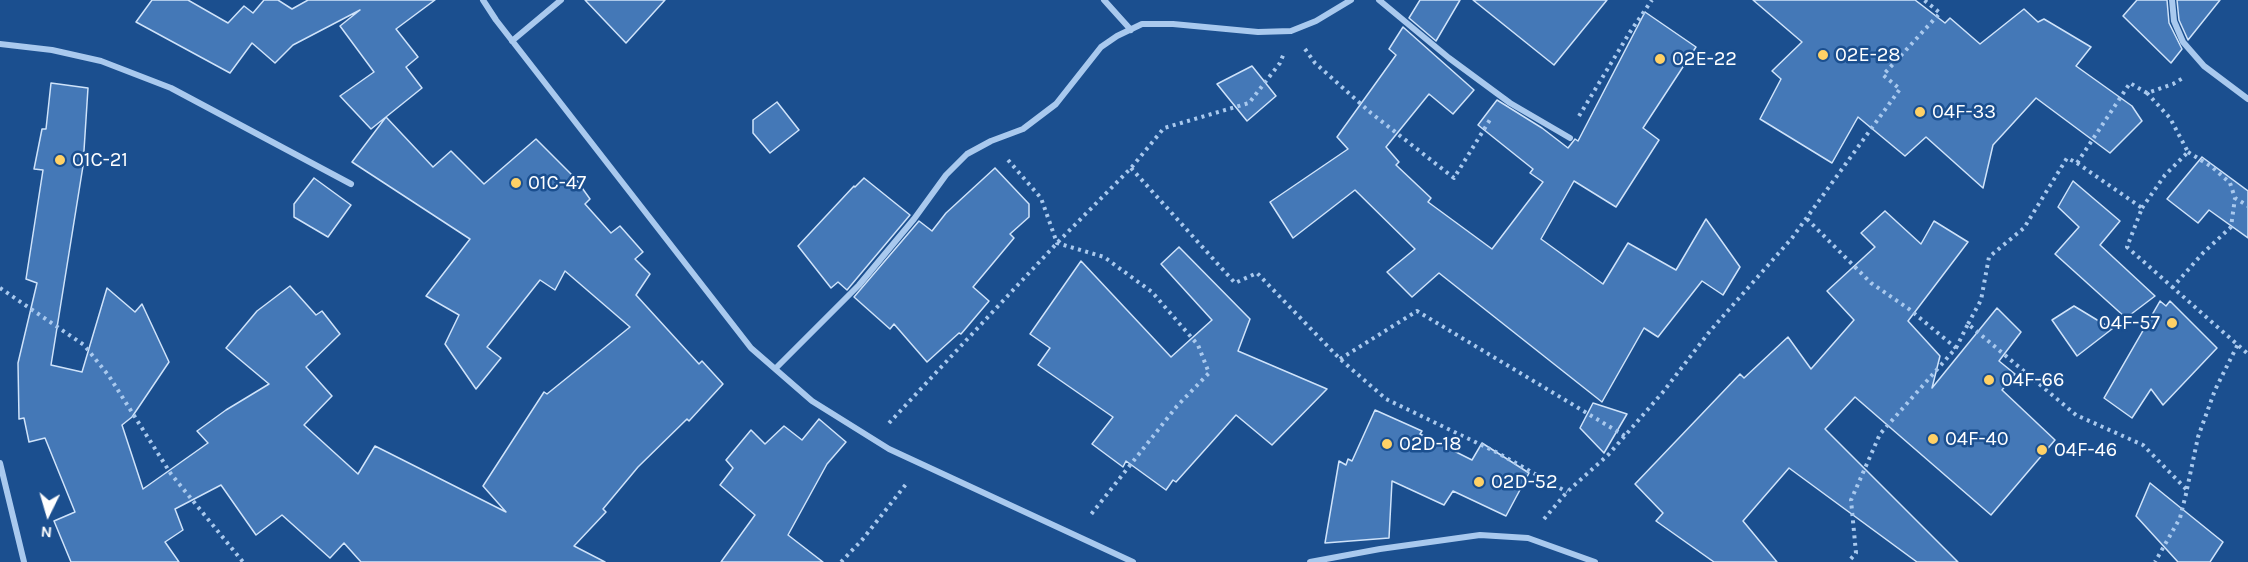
<!DOCTYPE html>
<html>
<head>
<meta charset="utf-8">
<style>
	body { margin:0 }
	#map { position:relative; width:2248px; height:562px; overflow:hidden; background:#1b4f8f; font-family:Karla,sans-serif }
	canvas { display:block }
	.north { position:absolute; left:18px; top:484px; width:60px; height:60px; -webkit-text-stroke:4px #1b4f8f; paint-order:stroke; rotate:185deg; font-size:16px; font-weight:700; line-height:24px; text-align:center; color:#fff }
	.north::after { content:''; display:block; margin:auto; width:21px; height:27px; background:#fff; clip-path:polygon(50% 0,100% 100%,50% 72%,0 100%) }
</style>
</head>
<body>
<div id="map">
<canvas width="2248" height="562"></canvas>
<div class="north">N</div>
</div>
<script>
const ctx = document.querySelector('canvas').getContext('2d');
ctx.lineJoin = 'round';
function fill(path, color) { ctx.fillStyle = color; ctx.fill(path, 'evenodd'); }
const toPath = rows => new Path2D(rows.map(r => 'M' + r).join(''));
function stroke(path, color, width, dash) { ctx.strokeStyle = color; ctx.lineWidth = width; ctx.lineCap = dash ? 'butt' : 'round'; ctx.setLineDash(dash || []); ctx.stroke(path); }
function write(font, color, halo, rows, align = 'center') {
  ctx.font = font + ' Karla,sans-serif'; ctx.lineWidth = 5; ctx.setLineDash([]); ctx.textBaseline = 'middle'; ctx.strokeStyle = halo; ctx.fillStyle = color; for (const [text, x, y, turn = 0] of rows) {
    ctx.save(); ctx.translate(x, y); ctx.rotate((+turn || 0) * Math.PI / 180); ctx.textAlign = isNaN(turn) ? turn : align; if (halo) ctx.strokeText(text, 0, 0); ctx.fillText(text, 0, 0); ctx.restore();
  }
}
const building = toPath([
	[152,0,188,0,228,23,244,6,253,13,264,0,278,0,292,9,308,0,435,0,396,29,418,57,406,67,422,88,371,129,340,96,374,72,340,26,360,10,293,45,275,63,252,43,230,73,136,22,152,0],
	[585,0,665,0,626,43,585,0],
	[1420,0,1460,0,1436,41,1409,18,1420,0],
	[1473,0,1607,0,1554,65,1473,0],
	[1753,0,1915,0,1945,23,1950,18,1980,44,2024,9,2038,22,2044,19,2091,47,2076,66,2132,106,2142,121,2110,153,2036,98,1993,145,1983,188,1926,137,1905,156,1858,117,1832,163,1760,119,1781,79,1772,71,1802,42,1753,0],
	[2137,0,2167,0,2169,23,2182,49,2171,63,2123,16,2137,0],
	[2177,0,2220,0,2188,40,2179,20,2177,0],
	[1645,12,1696,47,1643,128,1659,140,1616,207,1574,181,1541,239,1603,284,1628,243,1676,270,1706,219,1740,267,1723,295,1702,281,1658,337,1644,328,1602,402,1439,273,1412,297,1387,272,1415,249,1355,190,1293,238,1270,202,1348,149,1337,137,1396,55,1389,49,1403,27,1474,90,1453,114,1429,94,1386,147,1399,162,1396,165,1431,198,1428,202,1492,249,1543,182,1530,173,1533,169,1478,125,1497,100,1542,128,1568,148,1575,139,1578,141,1645,12],
	[1252,66,1276,96,1247,121,1217,84,1252,66],
	[51,83,88,88,83,166,51,365,82,372,107,288,135,312,142,304,169,362,132,417,122,425,143,489,208,443,197,431,226,410,269,384,226,348,257,311,290,286,316,315,322,311,340,334,306,367,332,396,304,425,358,474,375,446,506,512,483,486,544,392,547,394,630,327,565,271,555,290,540,280,487,347,501,358,476,389,445,344,459,315,426,296,470,239,352,162,386,117,433,167,451,151,484,184,536,139,575,178,590,199,585,204,611,233,620,226,643,252,635,259,650,274,636,295,699,364,702,361,723,384,689,421,687,419,638,467,603,509,606,512,574,546,605,562,361,562,344,543,330,558,282,515,256,535,221,485,175,509,183,530,165,542,179,562,71,562,54,521,75,512,45,438,29,442,24,418,19,419,18,363,37,283,26,279,43,170,34,169,42,129,46,129,51,83],
	[777,102,799,130,770,153,753,133,753,120,777,102],
	[2202,157,2248,191,2248,238,2209,210,2198,223,2167,199,2202,157],
	[995,168,1029,204,1029,217,1010,234,1014,238,973,287,989,301,961,334,959,333,927,362,894,324,890,329,854,297,919,221,932,231,946,213,995,168],
	[314,178,351,205,328,237,294,217,294,204,314,178],
	[864,178,910,215,847,290,838,282,831,288,798,246,854,186,855,187,864,178],
	[2073,181,2120,221,2100,245,2155,296,2126,318,2055,254,2079,227,2058,207,2073,181],
	[1885,211,1921,244,1934,221,1968,242,1908,321,1940,356,1932,388,1997,308,2021,332,1999,361,2015,374,2002,390,2055,440,1991,515,1855,397,1825,429,1958,562,1917,562,1789,468,1743,521,1777,562,1714,562,1656,521,1663,513,1635,484,1740,374,1744,378,1788,337,1811,369,1854,320,1827,291,1875,247,1861,233,1885,211],
	[1179,247,1250,319,1238,351,1327,389,1272,445,1236,415,1176,482,1173,480,1166,490,1126,461,1123,467,1092,444,1113,417,1038,365,1050,348,1030,334,1081,261,1171,357,1212,320,1161,264,1179,247],
	[2160,301,2166,306,2170,301,2217,348,2163,405,2151,389,2132,418,2104,398,2160,301],
	[2074,306,2112,329,2077,356,2052,320,2074,306],
	[1593,403,1627,414,1604,453,1580,428,1593,403],
	[1375,410,1422,431,1420,434,1472,460,1482,443,1529,473,1506,516,1453,491,1444,505,1392,481,1389,538,1325,543,1339,461,1346,465,1348,459,1352,461,1375,410],
	[819,419,846,442,827,464,788,535,823,562,721,562,755,515,720,485,733,468,726,460,751,430,765,444,784,426,802,440,819,419],
	[2150,483,2223,542,2210,562,2178,562,2136,516,2150,483]
]);
fill(building, '#4478b7');
stroke(building, '#cfe3fa', 1.5);
stroke(toPath([
	[1305,49,1315,63,1371,113,1454,178,1491,118],
	[1579,116,1630,32,1652,0],
	[2188,152,2212,167,2230,183,2235,198,2248,206],
	[1008,160,1041,198,1057,243,1104,257,1152,292,1198,345,1209,373,1177,406,1089,517],
	[2077,163,2142,208,2127,247,2248,354],
	[1131,168,1235,283,1257,273,1340,359,1386,399,1498,453,1567,492],
	[2142,208,2165,175,2188,152,2170,118,2147,93],
	[1807,219,1871,283,1909,309,1956,348,1880,434,1851,500,1856,553,1848,562],
	[0,288,84,345,109,376,171,474,243,562],
	[2172,288,2203,253,2231,227,2235,198],
	[1968,324,1981,300,1989,257,2024,228,2067,158,2077,163,2130,83,2147,93,2173,84,2183,78],
	[1956,348,1968,324,2076,415,2143,445,2187,490,2180,518,2155,562],
	[1340,359,1417,311,1625,436],
	[889,423,1057,243,1131,168,1164,128,1249,103,1280,63,1284,53],
	[2187,489,2198,437,2215,390,2238,344],
	[1544,519,1567,492,1609,454,1663,392,1710,331,1792,238,1900,89,1883,75,1940,13,1924,0],
	[841,562,862,540,907,483]
]), '#a9c9ee', 4, [3, 4.5]);
stroke(toPath([
	[483,0,496,20,751,348,812,401,889,449,1133,562],
	[1104,0,1131,30],
	[1379,0,1449,58,1510,103,1570,138],
	[2172,0,2174,21,2183,42,2204,66,2248,99],
	[512,41,561,0],
	[0,44,52,50,101,61,171,88,351,184],
	[775,369,859,285,914,219,946,175,967,154,991,141,1023,129,1056,104,1101,47,1117,36,1142,24,1173,24,1258,32,1291,31,1316,21,1351,0],
	[0,463,24,562],
	[1310,562,1380,549,1480,535,1528,538,1595,562]
]), '#a9c9ee', 6);
for (const [x, y, r, color] of [
	[1823,55,6,"#ffd166"],
	[1660,59,6,"#ffd166"],
	[1920,112,6,"#ffd166"],
	[60,160,6,"#ffd166"],
	[516,183,6,"#ffd166"],
	[2172,323,6,"#ffd166"],
	[1989,380,6,"#ffd166"],
	[1933,439,6,"#ffd166"],
	[1387,444,6,"#ffd166"],
	[2042,450,6,"#ffd166"],
	[1479,482,6,"#ffd166"]
]) { const dot = new Path2D(); dot.arc(x, y, r, 0, 2 * Math.PI); ctx.fillStyle = color; ctx.fill(dot); stroke(dot, '#1b4f8f', 2); }
write('20px', '#fff', '#1b4f8f', [
	["02E-28",1835,55],
	["02E-22",1672,59],
	["04F-33",1932,112],
	["01C-21",72,160],
	["01C-47",528,183],
	["04F-57",2160,323,"right"],
	["04F-66",2001,380],
	["04F-40",1945,439],
	["02D-18",1399,444],
	["04F-46",2054,450],
	["02D-52",1491,482]
], 'left');
</script>
</body>
</html>
